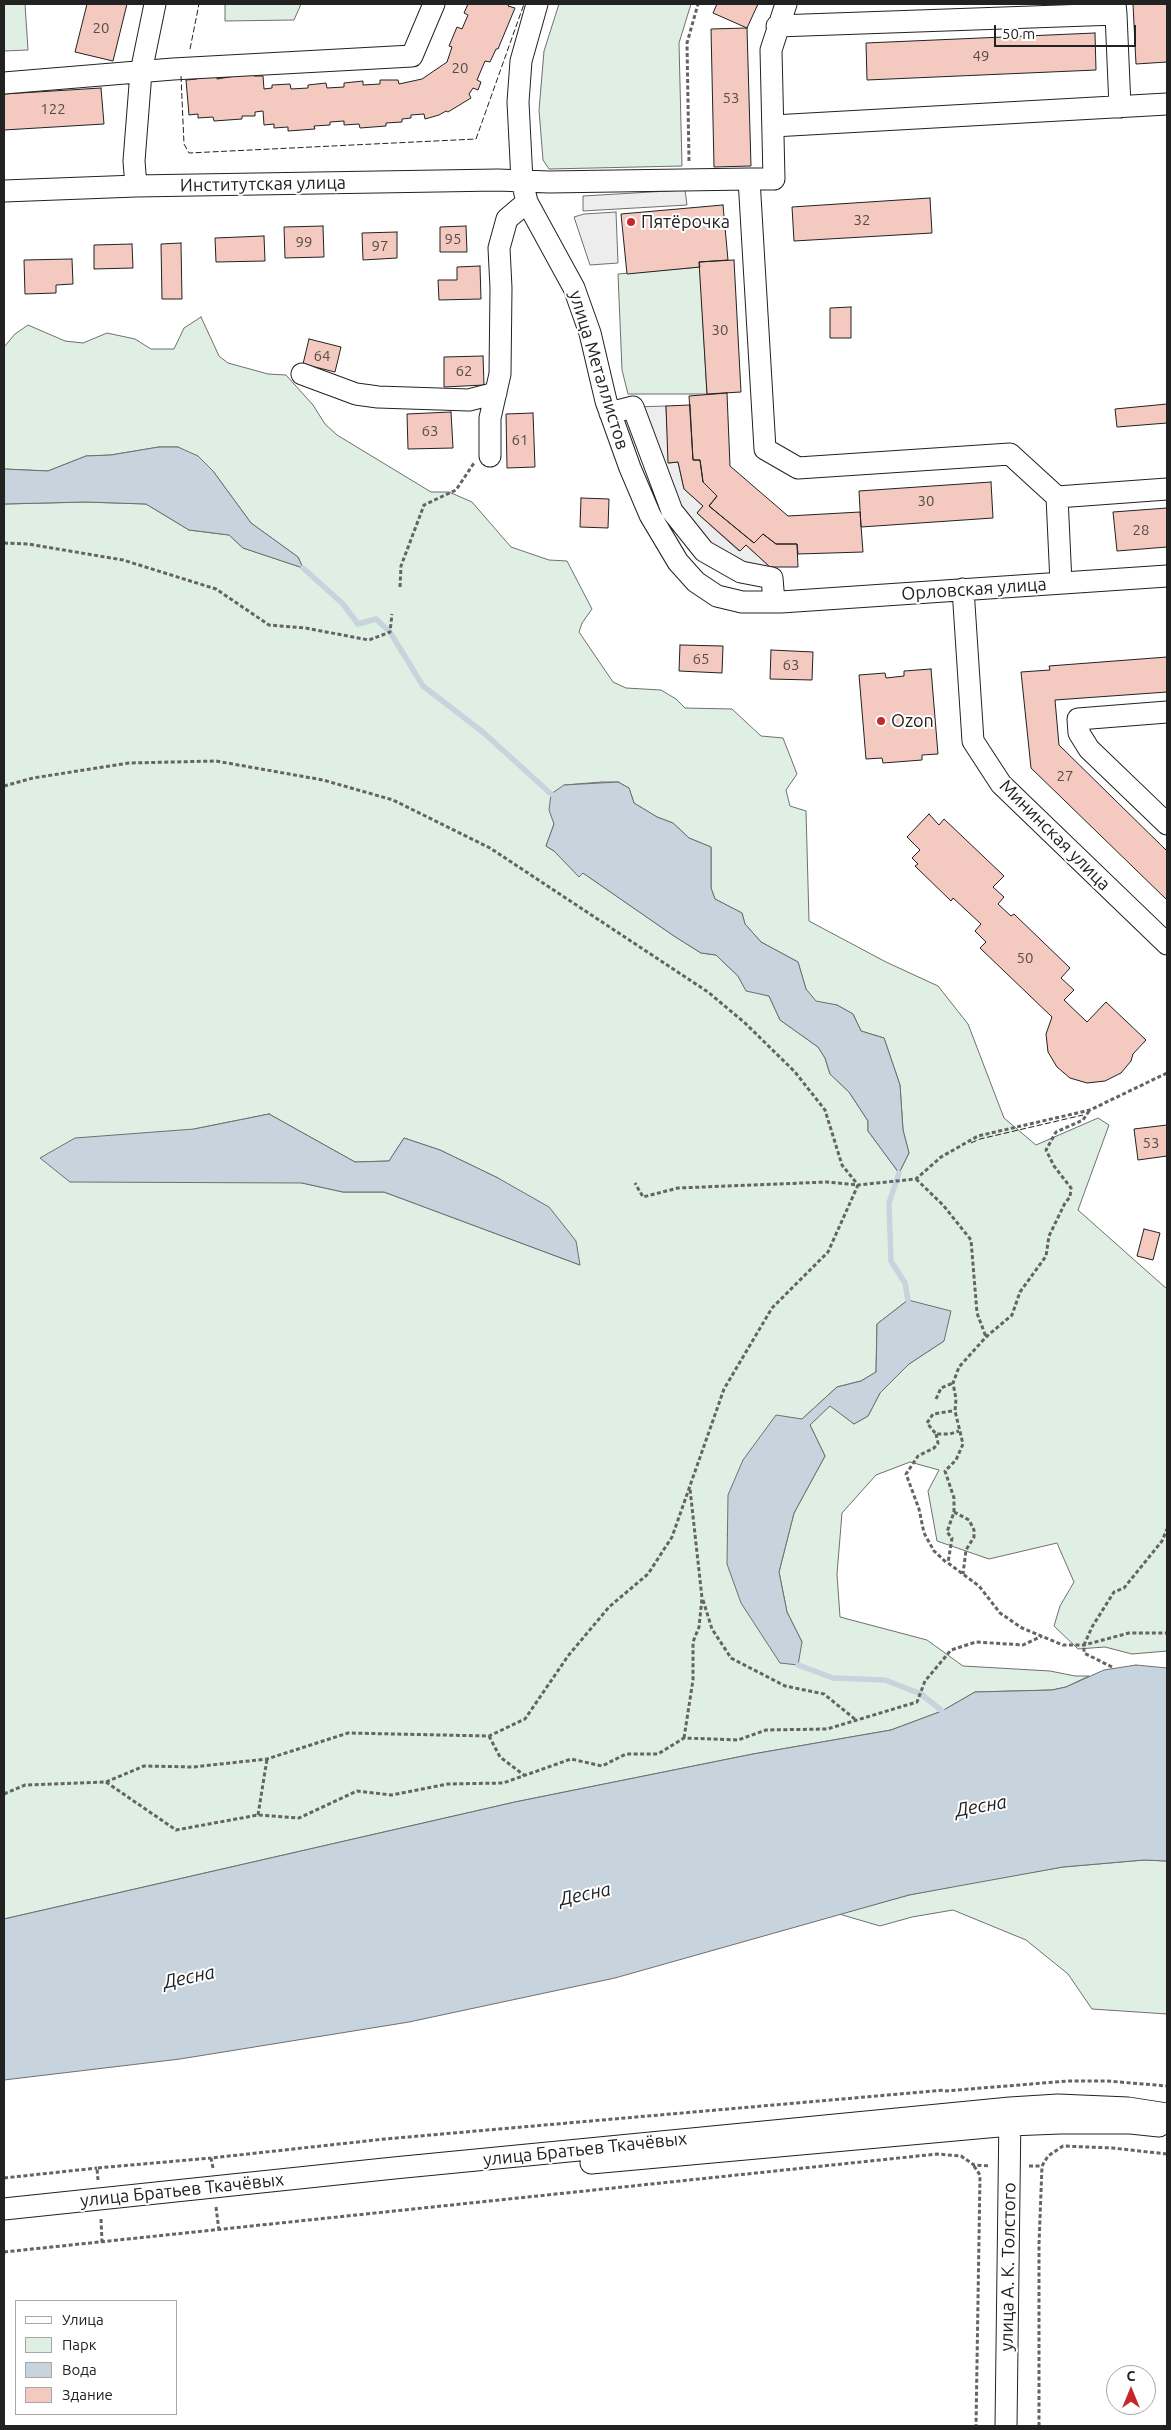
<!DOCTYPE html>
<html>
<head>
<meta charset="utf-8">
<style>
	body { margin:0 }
	#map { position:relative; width:1171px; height:2430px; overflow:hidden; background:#fff; font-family:Ubuntu,sans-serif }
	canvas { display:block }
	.frame { position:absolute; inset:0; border:5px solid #222; pointer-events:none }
	.legend { position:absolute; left:15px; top:2300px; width:162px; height:115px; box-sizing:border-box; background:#fff; border:1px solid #a7a7a7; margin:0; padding:6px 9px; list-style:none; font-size:15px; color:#222 }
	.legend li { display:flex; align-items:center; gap:10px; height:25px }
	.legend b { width:25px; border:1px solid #a7a7a7 }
	.north { position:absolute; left:1106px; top:2365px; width:50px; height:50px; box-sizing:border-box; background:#fff; border:1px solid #a7a7a7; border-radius:50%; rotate:0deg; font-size:14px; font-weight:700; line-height:20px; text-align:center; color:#222 }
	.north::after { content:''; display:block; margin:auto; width:18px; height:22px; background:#c62828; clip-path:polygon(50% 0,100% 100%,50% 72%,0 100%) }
	.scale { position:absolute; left:994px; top:25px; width:142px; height:22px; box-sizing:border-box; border:2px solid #222; border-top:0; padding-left:6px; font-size:15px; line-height:18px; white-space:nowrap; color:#222; -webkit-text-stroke:4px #fff; paint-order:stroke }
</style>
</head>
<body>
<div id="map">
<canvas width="1171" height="2430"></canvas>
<div class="frame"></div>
<ul class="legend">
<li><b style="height:6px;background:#fff"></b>Улица</li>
<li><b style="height:14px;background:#e0efe3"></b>Парк</li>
<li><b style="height:14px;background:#c7d3dd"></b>Вода</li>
<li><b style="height:14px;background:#f3c9c0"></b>Здание</li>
</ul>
<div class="north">С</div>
<div class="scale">50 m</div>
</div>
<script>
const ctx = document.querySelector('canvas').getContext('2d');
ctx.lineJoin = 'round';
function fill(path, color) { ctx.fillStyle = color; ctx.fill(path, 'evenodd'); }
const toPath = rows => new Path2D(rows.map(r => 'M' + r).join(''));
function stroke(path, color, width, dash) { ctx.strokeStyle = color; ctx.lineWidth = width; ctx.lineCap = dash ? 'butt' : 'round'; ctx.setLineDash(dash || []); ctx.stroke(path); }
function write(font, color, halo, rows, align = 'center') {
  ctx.font = font + ' Ubuntu,sans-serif'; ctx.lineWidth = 4; ctx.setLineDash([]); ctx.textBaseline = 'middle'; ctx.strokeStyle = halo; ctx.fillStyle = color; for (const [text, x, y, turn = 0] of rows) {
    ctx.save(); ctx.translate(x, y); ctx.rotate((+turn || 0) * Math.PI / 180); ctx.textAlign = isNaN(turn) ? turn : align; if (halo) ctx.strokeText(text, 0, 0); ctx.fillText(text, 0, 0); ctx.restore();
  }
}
const green = toPath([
	[4,4,25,4,28,50,4,51,4,4],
	[225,4,301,4,294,20,225,21,225,4],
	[559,4,691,4,679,43,682,166,549,169,543,160,539,110,544,51,559,4],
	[700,267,707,394,628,394,622,370,618,274,700,267],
	[201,317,219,356,228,363,268,374,286,375,313,405,325,424,337,435,431,492,449,492,472,502,511,547,549,560,567,561,592,609,582,623,579,632,613,682,626,688,661,690,676,699,685,708,732,709,761,736,783,738,797,774,786,790,790,806,806,811,809,921,886,962,938,986,968,1024,1004,1118,1036,1145,1098,1118,1109,1125,1078,1210,1167,1289,1167,1651,1132,1654,1105,1647,1078,1649,1054,1626,1060,1606,1074,1582,1057,1543,989,1559,937,1541,928,1491,939,1470,910,1462,876,1475,842,1513,837,1574,840,1617,927,1640,963,1666,1050,1671,1075,1676,1089,1676,1066,1687,1052,1690,975,1692,942,1711,891,1730,753,1754,515,1802,4,1919,4,504,86,502,146,504,189,530,229,535,243,548,303,568,298,557,251,523,213,471,178,447,159,447,111,455,86,456,48,471,4,469,4,347,15,334,28,325,65,341,83,343,107,333,135,339,151,349,174,349,184,328,201,317],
	[602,782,618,782,629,788,634,803,657,817,673,823,689,838,711,847,711,888,715,899,742,913,745,924,761,942,798,962,806,989,816,1002,837,1005,853,1014,861,1031,884,1038,900,1085,903,1130,909,1153,899,1173,868,1131,868,1121,849,1092,830,1074,825,1058,818,1047,780,1020,769,996,746,990,738,976,716,955,701,953,674,936,583,873,579,876,554,851,546,846,554,824,564,785,602,782],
	[269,1114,355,1162,389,1161,404,1138,440,1150,498,1178,580,1265,384,1192,343,1192,302,1183,194,1129,269,1114],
	[908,1300,944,1341,909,1364,880,1393,868,1416,854,1424,830,1405,810,1425,825,1456,794,1513,779,1572,787,1612,802,1642,727,1535,802,1419,837,1387,861,1381,876,1372,877,1324,908,1300],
	[1144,1860,1167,1861,1167,2014,1092,2009,1068,1974,1026,1940,953,1910,912,1917,880,1926,839,1914,909,1895,986,1880,1063,1867,1144,1860]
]);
fill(green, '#e0efe3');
stroke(green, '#6f6f6f', 1);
const parking = toPath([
	[685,190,687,205,583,211,583,196,685,190],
	[616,212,618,263,590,265,574,217,584,214,616,212],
	[666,406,669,463,678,462,684,489,703,506,697,513,739,551,746,545,770,567,741,572,672,511,633,407,666,406]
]);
fill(parking, '#ededed');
stroke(parking, '#6f6f6f', 1);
const water = toPath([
	[159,447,178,447,198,456,213,471,251,523,298,557,303,568,243,548,229,535,189,530,146,504,86,502,4,504,4,469,48,471,86,456,111,455,159,447],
	[618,782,629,788,634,803,657,817,673,823,689,838,711,847,711,888,715,899,742,913,745,924,761,942,798,962,806,989,816,1001,837,1005,853,1014,861,1031,884,1038,900,1085,903,1130,909,1153,899,1173,868,1131,868,1121,849,1092,830,1074,825,1058,818,1047,780,1020,769,996,746,991,738,976,716,955,701,953,674,936,583,873,579,877,554,851,546,846,554,824,549,810,551,794,564,785,618,782],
	[269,1114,355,1162,389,1161,404,1138,440,1150,498,1178,549,1207,576,1241,580,1265,384,1192,343,1192,302,1183,70,1182,40,1158,75,1138,194,1129,269,1114],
	[908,1300,951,1311,944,1341,909,1364,880,1393,868,1416,854,1424,830,1406,810,1425,825,1456,794,1513,779,1572,787,1612,802,1642,798,1665,780,1663,741,1603,727,1564,728,1495,743,1460,776,1415,802,1419,837,1387,861,1381,876,1372,877,1324,908,1300],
	[1136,1665,1167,1668,1167,1861,1144,1860,1063,1867,909,1895,615,1978,409,2022,180,2059,4,2080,4,1919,515,1802,753,1754,891,1730,942,1711,975,1692,1052,1690,1066,1687,1104,1670,1136,1665]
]);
fill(water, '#c7d3dd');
stroke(water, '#6f6f6f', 1);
stroke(toPath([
	[303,568,343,604,358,624,376,619,390,632,423,686,484,733,551,794],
	[899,1173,889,1203,891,1261,905,1283,908,1300],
	[798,1665,833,1678,885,1680,921,1694,942,1711]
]), '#c7d3dd', 5.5);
const building = toPath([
	[87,4,127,4,113,61,75,52,87,4],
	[468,4,509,4,508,6,515,8,498,49,496,49,490,62,485,61,477,80,481,82,478,90,473,88,469,94,471,98,448,112,446,111,439,115,425,119,424,114,411,115,411,118,402,119,402,122,386,123,386,126,360,128,359,124,344,125,344,121,330,122,330,125,314,126,315,129,288,131,288,127,274,128,274,124,264,125,263,111,255,112,255,116,242,116,242,119,214,121,213,117,198,118,198,114,189,115,186,80,197,79,197,76,217,74,217,79,254,73,254,76,263,76,264,89,272,88,272,85,290,84,291,89,308,88,308,85,326,83,327,88,344,87,344,83,363,81,363,85,380,84,380,80,398,80,399,84,422,79,447,62,452,47,449,46,457,27,462,29,468,15,464,13,468,4],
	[717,4,758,4,747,28,713,13,717,4],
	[1133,4,1167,4,1167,62,1136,64,1133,4],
	[747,28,751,166,714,167,711,29,747,28],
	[1095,33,1096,70,867,80,866,43,1095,33],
	[101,88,104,124,4,130,4,94,101,88],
	[930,198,932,233,794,241,792,207,930,198],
	[723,205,728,260,699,262,700,267,627,274,621,214,723,205],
	[323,226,324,257,285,258,284,227,323,226],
	[466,226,467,252,440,252,440,227,466,226],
	[397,232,397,258,363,260,362,233,397,232],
	[264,236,265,261,216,262,215,238,264,236],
	[181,243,182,299,162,299,161,244,181,243],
	[132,244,133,268,94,269,94,245,132,244],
	[72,259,73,284,56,285,56,293,25,294,24,260,72,259],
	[734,260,741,392,707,394,699,262,734,260],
	[480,266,481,299,439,300,438,280,457,280,457,267,480,266],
	[851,307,851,338,830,338,830,308,851,307],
	[309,339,341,347,335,372,303,364,309,339],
	[483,356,484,385,444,387,444,357,483,356],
	[727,393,730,466,788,516,860,512,863,552,798,554,797,544,776,544,763,534,754,543,709,506,717,496,703,482,700,460,693,460,689,396,727,393],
	[1167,404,1167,423,1117,427,1115,409,1167,404],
	[690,405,693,460,700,460,703,482,717,496,709,506,754,543,763,534,776,544,797,544,798,567,770,567,746,545,740,551,697,513,703,506,684,489,678,462,668,463,666,406,690,405],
	[451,412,453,448,408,449,407,414,451,412],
	[533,413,535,467,507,468,506,414,533,413],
	[991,482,993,518,861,527,859,491,991,482],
	[581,498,609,499,608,528,580,527,581,498],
	[1167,508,1167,547,1117,551,1113,512,1167,508],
	[680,645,723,646,722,673,679,671,680,645],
	[771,650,813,652,812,680,770,679,771,650],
	[1167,657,1167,692,1055,700,1059,745,1167,851,1167,900,1031,768,1021,672,1050,670,1049,666,1167,657],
	[931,669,938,754,922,755,922,760,883,763,882,758,866,759,859,675,885,673,886,678,904,676,904,671,931,669],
	[929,814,939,825,944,819,1004,876,993,887,1004,897,998,904,1011,916,1014,914,1070,968,1061,978,1074,990,1064,1000,1087,1022,1106,1002,1146,1040,1133,1054,1131,1061,1121,1073,1105,1081,1087,1083,1070,1078,1057,1067,1048,1052,1046,1034,1052,1017,980,948,986,942,975,931,981,924,953,898,951,901,915,866,918,864,912,858,920,850,907,837,929,814],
	[1167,1125,1167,1156,1138,1160,1134,1129,1167,1125],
	[1144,1229,1160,1233,1153,1260,1137,1256,1144,1229]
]);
fill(building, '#f3c9c0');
stroke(building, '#222', 1);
const minor = toPath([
	[537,4,521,61,518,102,522,181,527,202,574,288,590,333,606,401,630,468,650,515,678,562,696,582,717,596,742,602,781,602,1167,576],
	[1116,14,1120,107],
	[777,26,1116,14,1115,4],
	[4,83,173,69,412,56,434,4],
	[773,126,1167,104],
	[749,179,774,179,771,50,786,4],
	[136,186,134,161,141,72,155,4],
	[4,191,136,186,498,180,549,182,749,179,765,449,798,468,1010,454,1057,497,1061,583],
	[302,374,356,394,378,397,469,400,496,393],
	[610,413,633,407,672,511,704,551,741,572,772,578,774,602],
	[490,456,490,418,500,374,501,288,499,248,507,219,527,202],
	[1057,497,1167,489],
	[963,589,973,741,1001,784,1167,944],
	[1167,712,1078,719,1079,733,1089,749,1167,824],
	[591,2163,1010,2125,1060,2123,1131,2123,1159,2126],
	[4,2209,394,2168,1010,2108,1058,2105,1128,2108,1167,2114],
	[1006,2426,1010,2112]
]);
stroke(minor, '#222', 23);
stroke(toPath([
	[689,161,687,43,698,4],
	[4,543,28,544,123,560,216,589,269,625,305,628,369,640,390,632,392,614],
	[400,587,401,566,424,505,456,490,474,463],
	[4,786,33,778,129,763,216,761,323,780,393,800,490,848,708,992,745,1023,795,1072,825,1110,842,1165,858,1185,916,1179,941,1157,978,1136,1090,1110,1167,1073],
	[1089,1111,1083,1120,1056,1132,1046,1150,1054,1166,1071,1188,1070,1197,1065,1203,1049,1236,1046,1256,1020,1292,1012,1315,986,1337,959,1367,953,1383,956,1399,955,1411,963,1444,956,1460,945,1471,954,1498,954,1512,947,1532,952,1538,948,1563,979,1586,1000,1613,1022,1628,1063,1645,1084,1645,1129,1633,1167,1633],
	[916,1179,943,1205,971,1240,977,1313,986,1337],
	[936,1399,941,1388,953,1383],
	[952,1411,933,1414,927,1423,936,1434,950,1434,959,1431],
	[936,1434,938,1443,934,1448,918,1456,906,1474,919,1509,924,1533,934,1551,947,1563],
	[954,1512,969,1520,974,1530,974,1537,966,1550,963,1574],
	[703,1600,712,1629,731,1658,785,1686,824,1694,856,1720],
	[1112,1667,1084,1653,1084,1645,1092,1627,1114,1592,1124,1588,1162,1541,1167,1529],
	[489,1736,500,1757,524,1775],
	[684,1738,693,1680,693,1642,699,1627,702,1598,690,1489],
	[106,1782,176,1830,258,1815,299,1818,357,1791,392,1795,448,1784,503,1783,571,1759,602,1766,626,1754,658,1754,684,1738,738,1740,766,1730,827,1729,917,1702,925,1681,951,1650,976,1642,1023,1645,1042,1636],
	[4,1794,25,1785,106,1782,144,1766,193,1767,267,1759,348,1733,489,1736,525,1719,568,1656,609,1607,648,1574,672,1537,724,1389,772,1308,828,1252,858,1185,827,1182,678,1188,643,1197,635,1183],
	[258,1815,267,1759],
	[945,2091,1068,2081,1107,2081,1167,2086],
	[974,2166,980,2175,976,2426],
	[1029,2166,1042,2166,1048,2156,1063,2146,1112,2148,1167,2154],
	[213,2168,211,2158,385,2139,945,2090],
	[4,2178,97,2168],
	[98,2180,97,2168,211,2158],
	[216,2207,219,2231],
	[101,2219,102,2242],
	[4,2252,937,2154,961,2156,974,2165,990,2166],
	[1039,2426,1039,2244,1042,2166]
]), '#646464', 3, [4, 2.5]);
stroke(minor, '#fff', 21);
stroke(toPath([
	[190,49,199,4],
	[181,76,184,144,189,153,476,139,524,4],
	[971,1143,980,1139,1083,1115]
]), '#222', 1, [6, 2.5]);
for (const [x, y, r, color] of [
	[631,222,5,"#c62828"],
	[881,721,5,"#c62828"]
]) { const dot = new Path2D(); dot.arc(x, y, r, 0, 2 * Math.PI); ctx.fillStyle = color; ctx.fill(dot); stroke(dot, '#fff', 2); }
write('15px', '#564c4a', null, [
	["20",101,28],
	["49",981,56],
	["20",460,68],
	["53",731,98],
	["122",53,109],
	["32",862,220],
	["95",453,239],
	["99",304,242],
	["97",380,246],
	["30",720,330],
	["64",322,356],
	["62",464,371],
	["63",430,431],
	["61",520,440],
	["30",926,501],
	["28",1141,530],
	["65",701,659],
	["63",791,665],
	["27",1065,776],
	["50",1025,958],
	["53",1151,1143]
]);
write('18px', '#222', '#fff', [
	["Институтская улица",263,184,-1],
	["улица Металлистов",599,370,73],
	["Орловская улица",974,589,-4],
	["Мининская улица",1055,835,45],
	["улица Братьев Ткачёвых",585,2149,-6],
	["улица Братьев Ткачёвых",182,2190,-6],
	["улица А. К. Толстого",1008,2267,-89]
]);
write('18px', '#222', '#fff', [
	["Пятёрочка",641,222],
	["Ozon",891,721]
], 'left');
write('italic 19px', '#222', '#fff', [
	["Десна",981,1806,-10],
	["Десна",585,1894,-12],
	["Десна",189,1977,-12]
]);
</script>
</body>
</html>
